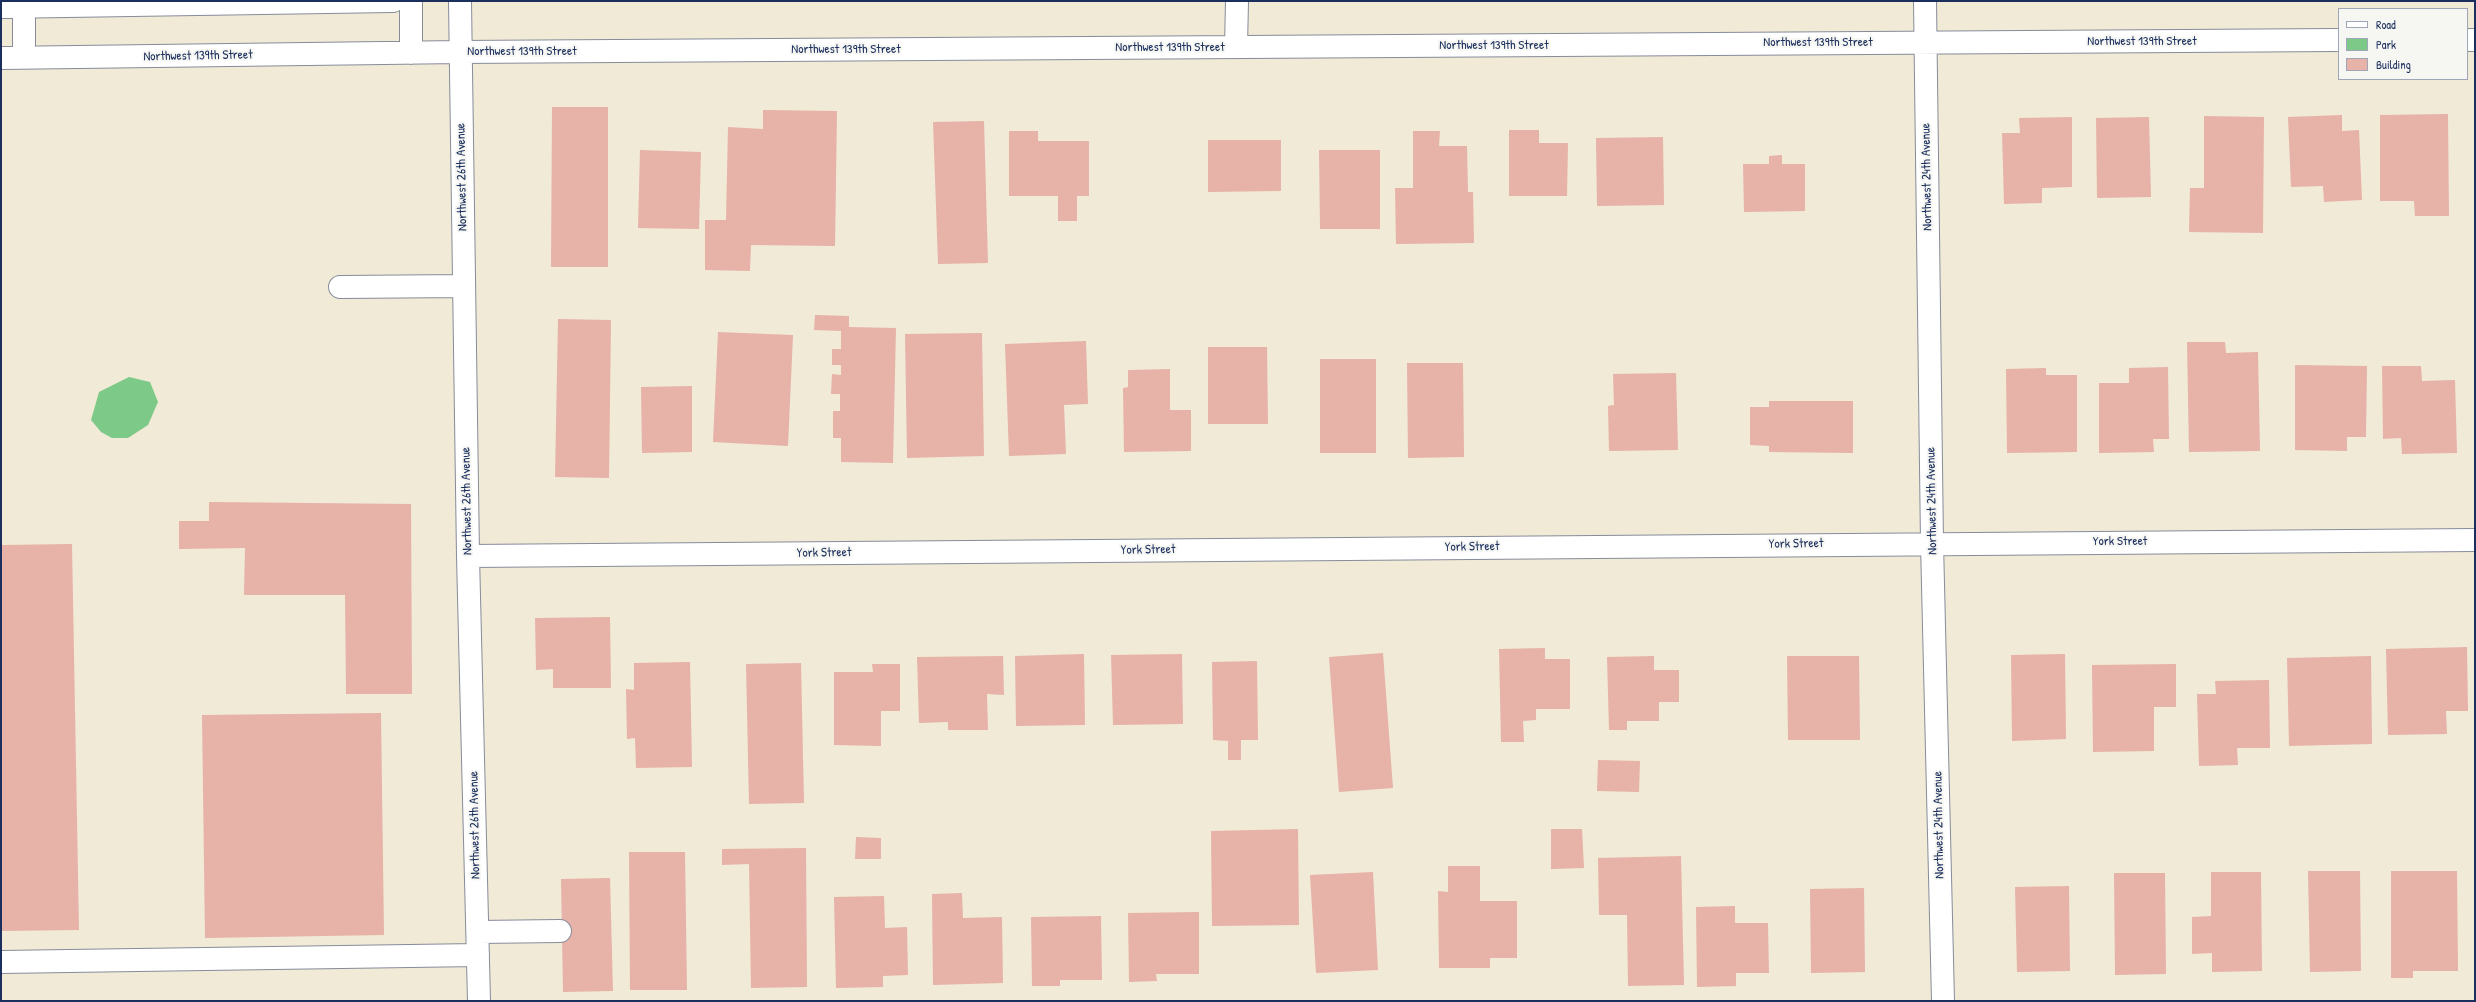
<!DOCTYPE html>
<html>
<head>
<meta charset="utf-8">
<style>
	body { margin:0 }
	#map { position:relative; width:2476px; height:1002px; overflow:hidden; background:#f0ead6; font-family:"Patrick Hand",sans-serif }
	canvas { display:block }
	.frame { position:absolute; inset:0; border:2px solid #1b2f5e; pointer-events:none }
	.legend { position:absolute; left:2338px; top:8px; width:130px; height:72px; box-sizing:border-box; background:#f6f6f2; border:1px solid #9ea6b7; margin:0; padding:5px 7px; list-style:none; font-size:12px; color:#1b2f5e }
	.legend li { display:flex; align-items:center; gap:8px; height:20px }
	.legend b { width:20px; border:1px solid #9ea6b7 }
</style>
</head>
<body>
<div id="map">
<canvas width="2476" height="1002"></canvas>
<div class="frame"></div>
<ul class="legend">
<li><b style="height:5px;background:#fff"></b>Road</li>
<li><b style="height:11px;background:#7dca88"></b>Park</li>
<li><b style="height:11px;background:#e7b2a8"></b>Building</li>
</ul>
</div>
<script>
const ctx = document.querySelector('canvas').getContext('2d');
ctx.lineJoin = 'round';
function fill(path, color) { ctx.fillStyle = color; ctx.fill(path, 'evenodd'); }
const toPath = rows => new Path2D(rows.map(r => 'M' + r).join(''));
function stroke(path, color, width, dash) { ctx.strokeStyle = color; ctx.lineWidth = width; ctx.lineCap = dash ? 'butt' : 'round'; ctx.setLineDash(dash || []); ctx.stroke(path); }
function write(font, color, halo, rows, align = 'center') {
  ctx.font = font + ' "Patrick Hand",sans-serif'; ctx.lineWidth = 4; ctx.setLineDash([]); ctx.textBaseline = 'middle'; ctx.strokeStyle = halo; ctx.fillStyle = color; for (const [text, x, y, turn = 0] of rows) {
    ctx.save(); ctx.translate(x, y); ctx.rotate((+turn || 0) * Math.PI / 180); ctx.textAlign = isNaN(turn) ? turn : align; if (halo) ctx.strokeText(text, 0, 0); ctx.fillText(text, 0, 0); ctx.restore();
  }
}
fill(toPath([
	[129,377,150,382,158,402,148,425,128,438,112,438,101,432,91,420,99,392]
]), '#7dca88');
fill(toPath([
	[552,107,608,107,608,267,551,267],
	[763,110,837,111,835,246,751,245,750,271,705,270,705,220,726,220,728,127,763,129],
	[2448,114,2449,216,2415,216,2414,201,2380,201,2380,115],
	[2342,115,2342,131,2359,130,2362,200,2324,202,2323,186,2291,187,2288,117],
	[2204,116,2264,117,2263,233,2189,232,2190,188,2204,188],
	[2072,117,2072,187,2042,188,2042,203,2004,204,2002,133,2020,133,2019,118],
	[2149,117,2151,197,2097,198,2096,118],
	[984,121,988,263,938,264,933,122],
	[1509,130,1539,130,1539,143,1568,143,1567,196,1509,196],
	[1009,131,1038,131,1038,141,1089,141,1089,196,1077,196,1077,221,1058,221,1058,196,1009,196],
	[1413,131,1440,131,1439,146,1467,146,1468,192,1473,192,1474,243,1396,244,1395,188,1413,188],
	[1663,137,1664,205,1597,206,1596,138],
	[1208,140,1281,140,1281,191,1208,192],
	[640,150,701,152,699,229,638,228],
	[1319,150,1380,150,1380,229,1320,229],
	[1782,155,1782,164,1805,164,1805,211,1744,212,1743,164,1769,164,1769,156],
	[815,315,849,316,849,327,896,328,893,463,841,462,841,438,833,438,833,411,840,411,840,394,831,394,832,374,841,375,841,365,832,365,832,349,841,349,841,331,814,330],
	[558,319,611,320,609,478,555,477],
	[718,332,793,335,788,446,713,442],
	[982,333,984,456,907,458,905,334],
	[1086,341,1088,404,1064,405,1066,454,1009,456,1005,344],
	[2187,342,2225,342,2226,353,2258,352,2260,451,2189,452],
	[1208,347,1267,347,1268,424,1208,424],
	[1320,359,1376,359,1376,453,1320,453],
	[1407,363,1463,363,1464,457,1408,458],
	[2295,365,2367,366,2366,437,2347,437,2347,451,2295,450],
	[2382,366,2421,366,2422,381,2455,380,2457,453,2402,454,2401,438,2383,439],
	[2168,367,2169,439,2153,439,2154,452,2099,453,2099,383,2129,383,2129,368],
	[2046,368,2046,375,2077,375,2077,452,2007,453,2006,369],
	[1170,369,1170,410,1191,410,1191,451,1124,452,1123,388,1128,387,1128,370],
	[1676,373,1678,450,1609,451,1608,406,1614,405,1613,374],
	[692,386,692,452,642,453,641,387],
	[1769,401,1853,401,1853,453,1769,452,1769,446,1750,445,1750,407,1769,407],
	[209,502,411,504,412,694,346,694,345,595,244,595,245,548,179,549,179,521,209,521],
	[72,544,79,930,1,931,1,545],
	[610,617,611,688,553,688,553,669,536,670,535,618],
	[2467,647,2468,711,2446,711,2447,734,2388,735,2386,649],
	[1545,648,1545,659,1570,659,1570,709,1536,709,1536,720,1523,721,1524,742,1501,742,1499,649],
	[1383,653,1393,788,1339,792,1329,657],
	[1084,654,1085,725,1016,726,1015,656],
	[1182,654,1183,724,1113,725,1111,655],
	[2065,654,2066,739,2012,741,2011,655],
	[1003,656,1004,695,987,694,988,730,948,730,948,722,919,723,917,657],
	[1654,656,1654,670,1679,670,1679,702,1659,702,1659,721,1627,721,1627,730,1609,730,1607,657],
	[1787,656,1859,656,1860,740,1788,740],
	[2371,656,2372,744,2289,746,2287,658],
	[1257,661,1258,740,1241,740,1241,760,1228,760,1228,741,1213,740,1212,662],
	[690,662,692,767,636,768,635,738,627,739,626,689,634,690,634,663],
	[801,663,804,803,749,804,746,664],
	[872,664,900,664,900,711,881,711,881,746,834,745,834,672,873,672],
	[2176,664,2176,707,2154,707,2154,751,2093,752,2092,665],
	[2269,680,2270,748,2237,748,2238,765,2199,766,2197,694,2216,694,2215,681],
	[381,713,384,935,205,938,202,715],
	[1598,760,1640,761,1639,792,1597,791],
	[1298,829,1299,925,1212,926,1211,831],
	[1551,829,1582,829,1584,868,1551,869],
	[856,837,881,838,881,859,855,859],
	[806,848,807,987,751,988,749,864,722,865,722,849],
	[629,852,685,852,687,990,630,990],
	[1681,856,1684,985,1628,986,1627,915,1599,915,1598,858],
	[1448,866,1480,866,1480,901,1517,901,1517,958,1490,958,1490,968,1439,968,1438,891,1448,892],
	[2308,871,2360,871,2361,971,2310,972],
	[2391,871,2457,871,2458,971,2413,971,2413,978,2391,978],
	[1373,872,1378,970,1316,973,1310,875],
	[2211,872,2261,872,2262,971,2212,972,2212,953,2192,954,2192,917,2211,916],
	[2114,873,2165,873,2166,974,2115,975],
	[610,878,613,991,563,992,561,879],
	[2069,886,2070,971,2017,972,2015,887],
	[1864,888,1865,972,1811,973,1810,889],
	[962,893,963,918,1002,917,1003,983,933,985,932,894],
	[884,896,885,928,907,927,908,975,883,976,883,987,836,988,834,897],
	[1735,906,1735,923,1768,923,1769,973,1736,973,1736,986,1697,987,1696,907],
	[1199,912,1199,974,1156,974,1157,981,1129,982,1128,913],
	[1101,916,1102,980,1060,980,1060,986,1032,986,1031,917]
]), '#e7b2a8');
const minor = toPath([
	[411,1,411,53],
	[460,1,468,556,479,1001],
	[1925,1,1932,543,1943,1001],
	[1,7,393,1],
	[2467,40,2475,40],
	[1236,47,1237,1],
	[24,57,24,1],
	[1,58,460,52,2339,40],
	[340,287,464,286],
	[468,556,2475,540],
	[478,932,560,931],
	[1,962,478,955]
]);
stroke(minor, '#868c9a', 24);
stroke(minor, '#fff', 22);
write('13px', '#1b2f5e', '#f6f6f2', [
	["Northwest 139th Street",2142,42],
	["Northwest 139th Street",1818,43],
	["Northwest 139th Street",1494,46],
	["Northwest 139th Street",1170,48],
	["Northwest 139th Street",846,50],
	["Northwest 139th Street",522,52],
	["Northwest 139th Street",198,56,-1],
	["Northwest 26th Avenue",462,177,-91],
	["Northwest 24th Avenue",1927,177,-91],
	["Northwest 26th Avenue",467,501,-91],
	["Northwest 24th Avenue",1932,501,-91],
	["York Street",2120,542],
	["York Street",1796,544,-1],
	["York Street",1472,547,-1],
	["York Street",1148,550,-1],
	["York Street",824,553,-1],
	["Northwest 26th Avenue",475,825,-91],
	["Northwest 24th Avenue",1939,825,-91]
]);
</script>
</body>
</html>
